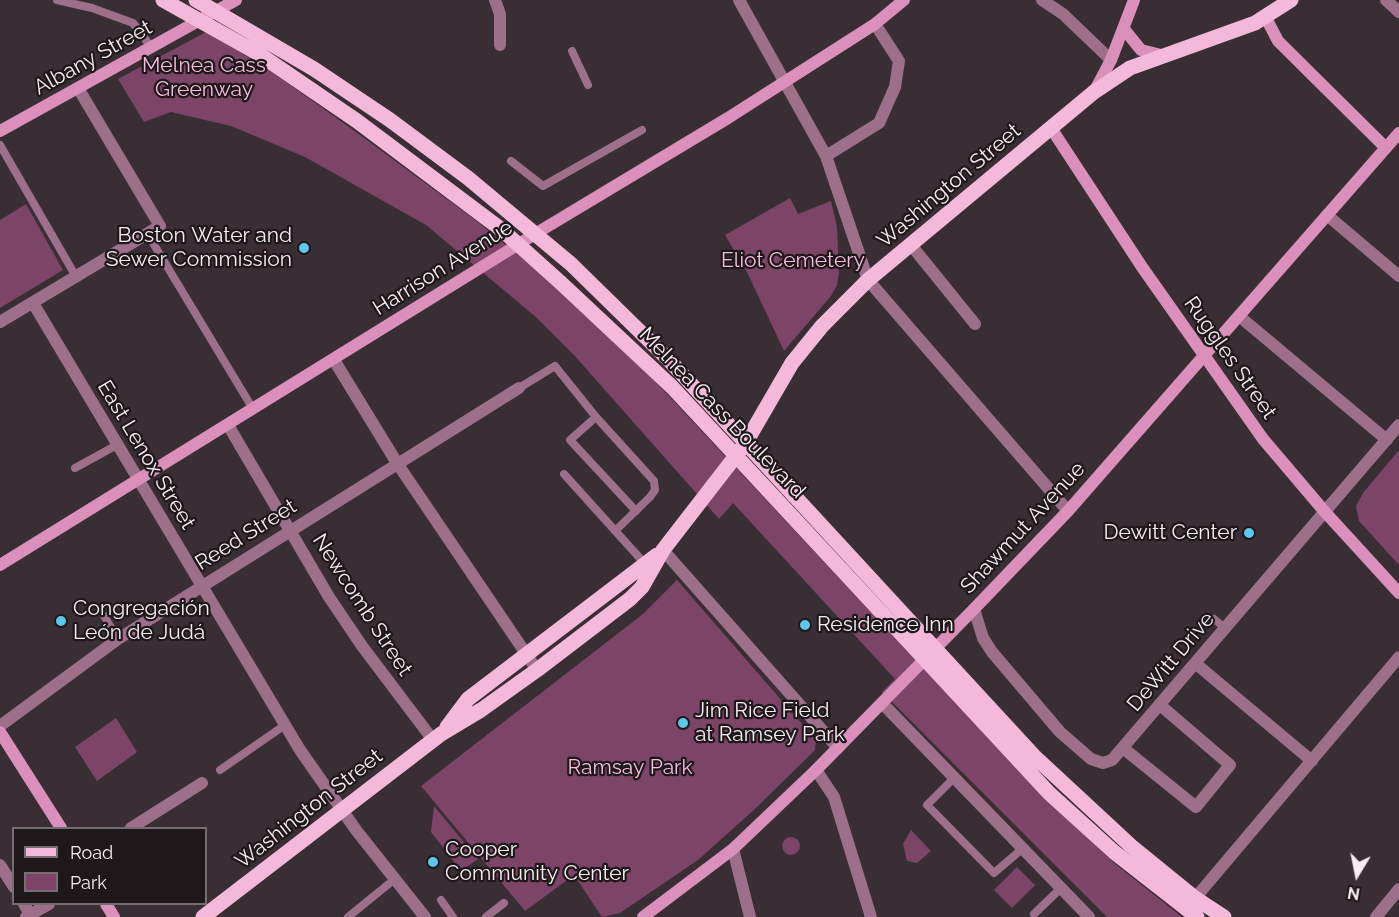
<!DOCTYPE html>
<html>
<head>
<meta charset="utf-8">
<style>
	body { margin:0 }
	#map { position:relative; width:1399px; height:917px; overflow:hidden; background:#3a2e35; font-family:Raleway,sans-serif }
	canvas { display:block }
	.legend { position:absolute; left:12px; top:827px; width:195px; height:78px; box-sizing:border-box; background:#1e181b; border:2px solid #746d71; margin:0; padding:8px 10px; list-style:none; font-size:18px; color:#f5edf1 }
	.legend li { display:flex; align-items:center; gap:12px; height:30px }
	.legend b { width:30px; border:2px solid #746d71 }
	.north { position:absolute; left:1327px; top:845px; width:60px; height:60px; -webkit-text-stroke:4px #1e181b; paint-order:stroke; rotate:190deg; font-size:16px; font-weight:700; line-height:24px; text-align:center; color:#f5edf1 }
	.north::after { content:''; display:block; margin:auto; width:21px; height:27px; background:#f5edf1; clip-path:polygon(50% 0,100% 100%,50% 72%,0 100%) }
</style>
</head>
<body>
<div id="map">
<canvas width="1399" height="917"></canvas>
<ul class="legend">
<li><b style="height:8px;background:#f4b9da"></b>Road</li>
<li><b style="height:16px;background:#7c4466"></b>Park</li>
</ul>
<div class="north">N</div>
</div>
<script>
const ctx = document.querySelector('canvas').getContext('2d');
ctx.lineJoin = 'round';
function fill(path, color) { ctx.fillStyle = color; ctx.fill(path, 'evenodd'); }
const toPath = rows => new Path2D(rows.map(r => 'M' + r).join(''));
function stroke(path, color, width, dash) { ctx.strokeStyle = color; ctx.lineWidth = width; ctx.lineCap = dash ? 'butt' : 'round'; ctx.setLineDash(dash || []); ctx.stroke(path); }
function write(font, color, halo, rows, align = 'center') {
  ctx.font = font + ' Raleway,sans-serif'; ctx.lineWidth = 4.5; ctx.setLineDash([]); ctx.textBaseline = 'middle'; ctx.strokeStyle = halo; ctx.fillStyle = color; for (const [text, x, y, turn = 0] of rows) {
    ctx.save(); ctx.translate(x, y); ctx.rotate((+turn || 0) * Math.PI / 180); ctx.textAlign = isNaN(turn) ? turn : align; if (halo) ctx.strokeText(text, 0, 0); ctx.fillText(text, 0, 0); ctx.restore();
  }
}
fill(toPath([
	[206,32,268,69,349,127,474,219,533,267,640,365,1024,776,1114,863,1182,917,1107,917,882,692,895,679,733,503,719,519,574,355,537,318,426,225,305,157,231,126,171,112,144,122,118,79],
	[790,198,798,214,831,201,837,227,839,273,837,285,831,296,784,351,747,272,725,235],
	[26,204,63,270,0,308,0,220],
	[1399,450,1399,565,1359,521,1356,506,1363,493],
	[677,580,816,740,815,750,756,808,698,860,620,913,602,917,574,875,525,911,421,786,643,614],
	[116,718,137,752,97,781,75,747],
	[434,806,478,859,461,871,431,832],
	[911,830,931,851,917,863,907,861,903,844],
	'782 846a9 9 0 1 1 18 0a9 9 0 1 1-18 0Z',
	[1017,867,1035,885,1012,908,994,890]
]), '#7c4466');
stroke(toPath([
	[57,0,92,8,133,23,151,47],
	[572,51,588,85],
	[0,145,75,275],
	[511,161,543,186,642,130],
	[147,233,253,409],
	[519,388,555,366,596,417,654,481,655,490,650,497,615,531],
	[596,417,570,440,636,511],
	[75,468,117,445],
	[564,474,646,565],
	[104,616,118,639],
	[1214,619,1225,628],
	[220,770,285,725],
	[954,778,927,805,994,873,1022,849],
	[441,900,453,917],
	[1034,914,1061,888],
	[348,917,396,878],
	[486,917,504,903]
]), '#9e6f8a', 8);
stroke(toPath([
	[495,0,500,14,500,45],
	[739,0,826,156,868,280,1068,511],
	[1042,0,1063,14,1111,60],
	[1386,0,1399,12],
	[826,156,879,123,895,87,899,61,875,24],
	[1327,215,1399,276],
	[911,245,975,324],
	[33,303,300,750,356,830,425,917],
	[1239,316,1387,440],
	[0,322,160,226,78,88],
	[334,360,397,463,537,670],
	[228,425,329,597,362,646,433,740],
	[663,550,838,748],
	[974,609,983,638,992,652,1060,732,1091,759,1103,763,1112,760,1399,425],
	[1195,663,1312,761],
	[882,703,1089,917],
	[0,726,118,639,519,388],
	[1123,748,1196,807,1230,765,1160,705],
	[816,770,834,797,871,917],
	[131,828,202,783],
	[733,849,750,917],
	[0,865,14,887],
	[1191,903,1399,657],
	[24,904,30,914],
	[26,917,49,904],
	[1376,917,1399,889]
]), '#9e6f8a', 12);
stroke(toPath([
	[1266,18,1278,41,1386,148],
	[1124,29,1141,50,1161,55],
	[1094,92,1111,60,1134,0],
	[1051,128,1142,267,1263,439,1325,512,1399,593],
	[0,131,236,0],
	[0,565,535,234,728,118,875,24,904,0],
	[0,732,61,828],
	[106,904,114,917],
	[643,917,733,849,816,770,974,609,1068,511,1399,133]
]), '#db90bc', 12);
stroke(toPath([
	[163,0,259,54,357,121,502,230,561,283,672,387,1049,793,1114,852,1197,917],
	[196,0,314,69,390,120,468,178,571,264,669,360,1035,757,1131,846,1195,898,1224,917],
	[447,727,468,699,657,555],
	[203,917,441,734,481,710,537,670,630,599,642,587,663,550,745,444,792,363,822,326,868,280,1094,92,1130,68,1255,23,1291,0]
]), '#f4b9da', 15);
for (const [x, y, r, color] of [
	[304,248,6,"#5cc7e7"],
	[1249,533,6,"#5cc7e7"],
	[61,621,6,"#5cc7e7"],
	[805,625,6,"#5cc7e7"],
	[683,723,6,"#5cc7e7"],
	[433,862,6,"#5cc7e7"]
]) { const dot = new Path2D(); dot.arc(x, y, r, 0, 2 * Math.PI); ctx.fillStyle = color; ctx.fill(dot); stroke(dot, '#1e181b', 2); }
write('21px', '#f5edf1', '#1e181b', [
	["Albany Street",93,58,-29],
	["Washington Street",949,186,-40],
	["Harrison Avenue",443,268,-32],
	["Ruggles Street",1230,358,55],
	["Melnea Cass Boulevard",722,413,46],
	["East Lenox Street",146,455,59],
	["Shawmut Avenue",1023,528,-47],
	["Reed Street",246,535,-32],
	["Newcomb Street",362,605,57],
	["DeWitt Drive",1171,662,-50],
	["Washington Street",309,809,-38]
]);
write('21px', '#f5bddc', '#1e181b', [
	["Melnea Cass",204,66],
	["Greenway",204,90],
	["Eliot Cemetery",793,261],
	["Ramsay Park",630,768]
]);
write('21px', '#f5edf1', '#1e181b', [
	["Boston Water and",292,236,"right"],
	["Sewer Commission",292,260,"right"],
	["Dewitt Center",1237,533,"right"],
	["Congregación",73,609],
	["León de Judá",73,633],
	["Residence Inn",817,625],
	["Jim Rice Field",695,711],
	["at Ramsey Park",695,735],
	["Cooper",445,850],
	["Community Center",445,874]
], 'left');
</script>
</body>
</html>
